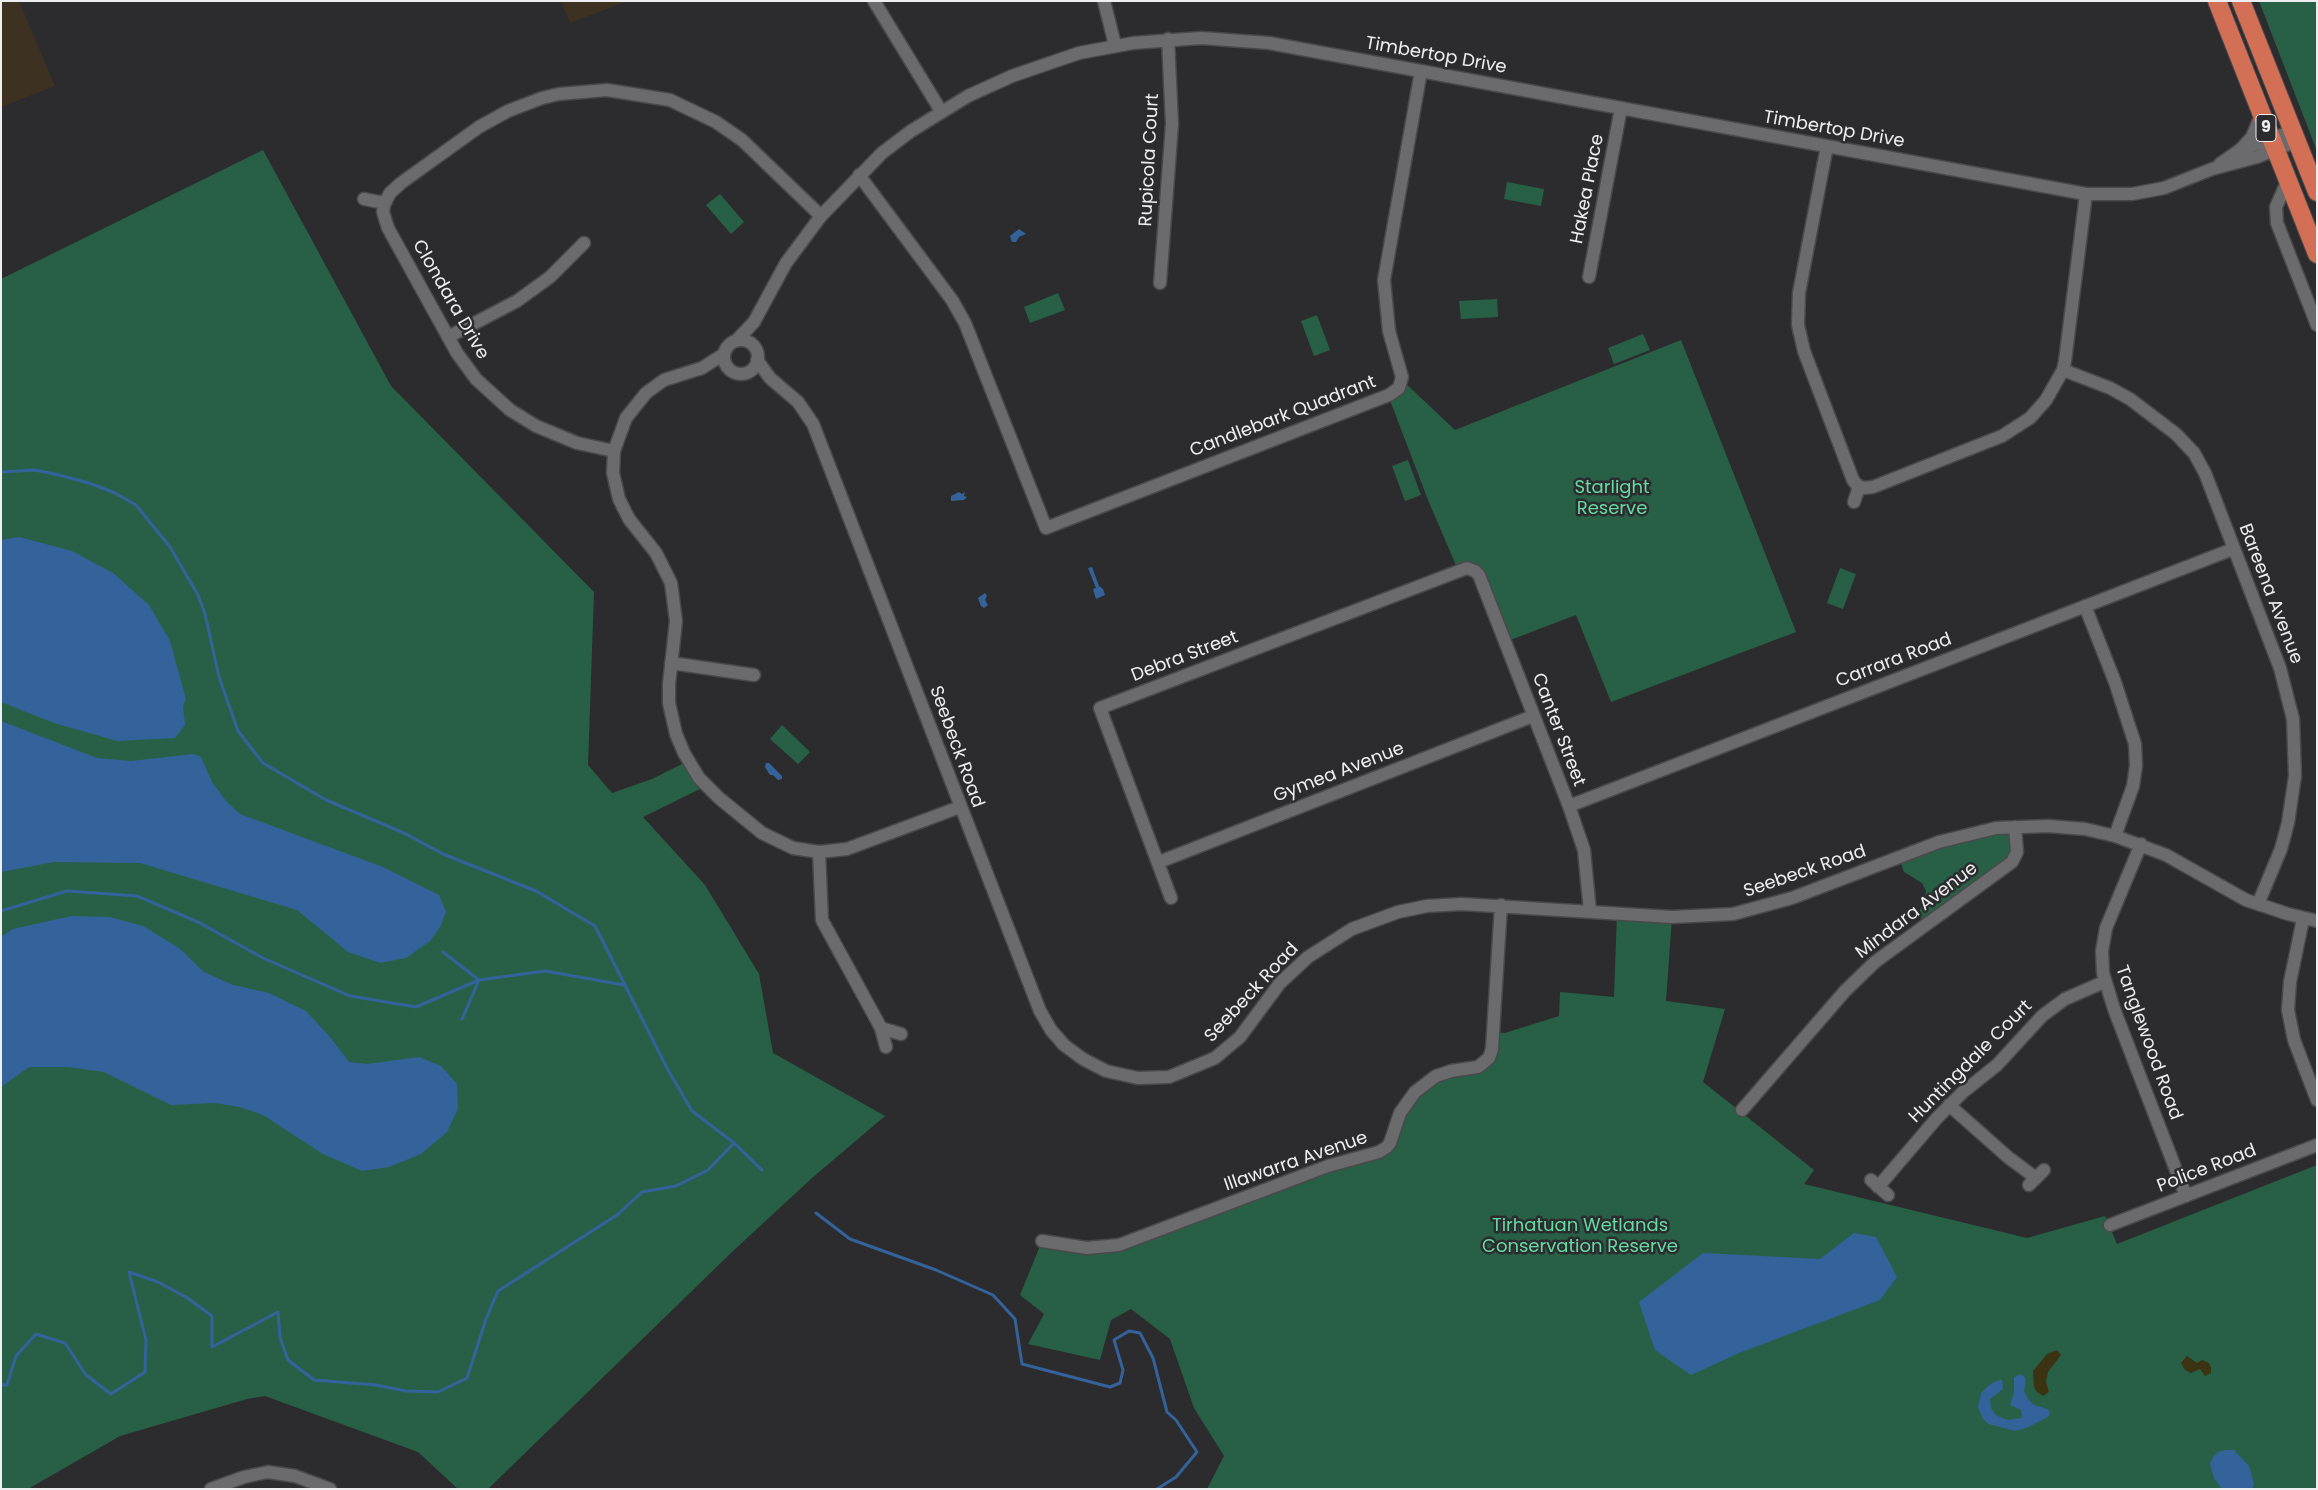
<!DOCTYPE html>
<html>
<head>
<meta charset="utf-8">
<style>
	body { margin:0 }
	#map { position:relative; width:2318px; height:1490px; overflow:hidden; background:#2c2c2e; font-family:Poppins,sans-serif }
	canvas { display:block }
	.frame { position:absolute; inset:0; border:2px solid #efeff1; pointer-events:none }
</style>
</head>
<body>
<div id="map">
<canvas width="2318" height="1490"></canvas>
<div class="frame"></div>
</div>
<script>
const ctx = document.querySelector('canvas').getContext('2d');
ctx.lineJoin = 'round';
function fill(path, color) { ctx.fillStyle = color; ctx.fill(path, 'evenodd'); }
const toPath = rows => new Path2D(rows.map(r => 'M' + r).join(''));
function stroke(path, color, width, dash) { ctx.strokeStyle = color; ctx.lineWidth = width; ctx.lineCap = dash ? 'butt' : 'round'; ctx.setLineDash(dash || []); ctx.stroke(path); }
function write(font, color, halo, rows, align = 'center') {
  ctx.font = font + ' Poppins,sans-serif'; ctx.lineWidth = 5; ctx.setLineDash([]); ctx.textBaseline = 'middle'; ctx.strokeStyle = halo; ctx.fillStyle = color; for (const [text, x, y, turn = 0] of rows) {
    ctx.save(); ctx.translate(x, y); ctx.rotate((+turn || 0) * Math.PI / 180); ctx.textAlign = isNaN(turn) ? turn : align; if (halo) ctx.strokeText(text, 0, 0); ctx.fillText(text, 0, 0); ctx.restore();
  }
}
fill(toPath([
	[1,1,19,1,55,86,1,107],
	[561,1,627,1,570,23]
]), '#3d3222');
fill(toPath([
	[2259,1,2317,1,2317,151],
	[263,150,391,386,594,592,588,765,612,793,652,779,688,761,706,786,643,817,705,885,759,974,773,1053,885,1116,812,1178,732,1252,488,1489,458,1489,418,1452,265,1396,247,1399,120,1436,28,1489,1,1489,1,279],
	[1507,182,1544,189,1541,206,1504,199],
	[720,194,744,222,731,234,706,205],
	[1058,293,1065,310,1030,323,1024,307],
	[1497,299,1498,317,1461,319,1459,301],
	[1317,315,1330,350,1314,356,1301,321],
	[1643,334,1650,350,1614,364,1608,348],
	[1681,340,1796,632,1611,702,1576,615,1505,642,1478,575,1458,570,1428,500,1388,395,1402,380,1455,430],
	[1408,460,1421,495,1405,501,1392,466],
	[1840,568,1856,574,1843,609,1827,603],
	[782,725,810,752,798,764,770,739],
	[2015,827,2017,852,1925,924,1918,914,1925,900,1926,891,1922,883,1904,872,1899,857],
	[1617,913,1672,917,1666,1001,1725,1009,1703,1082,1814,1170,1804,1184,2027,1238,2105,1216,2117,1244,2317,1165,2317,1489,1207,1489,1224,1456,1194,1408,1170,1339,1131,1309,1111,1320,1100,1360,1028,1344,1044,1314,1020,1295,1042,1241,1098,1248,1379,1152,1397,1121,1430,1080,1482,1065,1493,1032,1505,1033,1559,1016,1560,992,1614,997]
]), '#286047');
fill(toPath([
	[2057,1350,2061,1355,2048,1372,2046,1382,2049,1392,2043,1396,2036,1391,2034,1387,2033,1371,2047,1354],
	[2187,1356,2197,1363,2202,1360,2209,1363,2211,1368,2211,1373,2205,1376,2200,1369,2191,1373,2185,1370,2181,1363]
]), '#3c3313');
fill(toPath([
	[1019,229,1026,234,1019,237,1016,242,1012,242,1010,236],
	[959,492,962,494,965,492,964,496,967,497,964,500,951,501,951,496],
	[19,537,72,551,113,573,149,605,170,641,186,699,183,706,185,725,175,738,117,741,54,723,1,702,1,540],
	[1092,567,1099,586,1103,589,1105,595,1096,599,1093,589,1096,588,1088,568],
	[985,593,987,596,985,600,988,605,984,608,981,606,978,598],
	[1,721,97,758,131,761,193,754,201,757,212,782,226,801,240,814,383,867,439,895,446,912,440,927,430,941,406,958,380,963,348,952,297,910,140,863,54,862,1,872],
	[766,763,769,763,782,776,782,779,778,780,773,775,770,775,765,767],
	[71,916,110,917,143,926,179,948,204,972,233,985,269,993,306,1011,330,1037,349,1062,367,1064,419,1057,441,1066,457,1084,458,1109,447,1132,421,1154,389,1167,362,1171,323,1154,263,1115,240,1107,214,1103,171,1105,104,1072,68,1067,29,1067,1,1087,1,937,13,929],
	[1854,1233,1876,1237,1897,1277,1880,1300,1739,1353,1691,1375,1655,1350,1639,1302,1703,1253,1820,1259],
	[2021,1374,2026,1379,2024,1391,2028,1399,2034,1405,2048,1409,2050,1413,2048,1417,2026,1428,2015,1431,1989,1424,1983,1419,1978,1407,1981,1393,1992,1383,2002,1379,2003,1389,1990,1399,1991,1408,1996,1415,2002,1418,2008,1420,2021,1418,2022,1415,2021,1410,2010,1405,2014,1392,2014,1377],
	[2226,1450,2234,1450,2249,1466,2254,1484,2252,1489,2222,1489,2214,1478,2210,1464,2213,1457,2218,1452]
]), '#34639b');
stroke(toPath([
	[1,472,35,470,59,475,89,483,115,493,136,505,170,547,198,595,205,614,219,677,238,731,263,763,326,800,404,833,443,854,536,891,595,926,667,1068,692,1111,734,1143],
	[1,911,67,891,137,896,198,922,263,958,350,996,416,1007,479,980,545,971,624,985],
	[443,952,479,980,462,1019],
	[816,1213,850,1239,936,1270,993,1295,1015,1319,1022,1364,1110,1387,1120,1383,1123,1370,1114,1340,1129,1331,1140,1333,1153,1358,1167,1412,1176,1420,1197,1452,1176,1477,1157,1489],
	[1,1385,7,1385,16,1356,36,1334,65,1343,86,1375,111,1394,145,1372,146,1340,129,1272,158,1282,186,1297,212,1316,212,1347,278,1312,280,1337,288,1360,314,1380,376,1385,406,1391,438,1392,467,1378,486,1319,498,1291,617,1215,642,1192,676,1186,708,1170,734,1143,762,1170]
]), '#34639b', 3);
const minor = toPath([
	[874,1,941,111],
	[1104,1,1115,45],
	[1827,146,1799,293,1798,325,1804,351,1853,480,1857,485,1863,488,1873,487,2002,436,2030,418,2046,400,2063,370,2065,361,2086,194],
	[2240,150,2252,137,2261,115],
	[2220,164,2240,150,2293,131],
	[859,175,952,300,965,323,1046,528,1389,395,1399,388,1402,377,1389,331,1384,280,1421,71],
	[2287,182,2276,207,2277,223,2317,325],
	[364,199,385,203],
	[1589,277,1621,108],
	[1160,283,1172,124,1168,39],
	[448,337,517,301,550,277,584,243],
	'724 357a17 17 0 1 1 34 0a17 17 0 1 1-34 0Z',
	[736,341,754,322,786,263,821,216,882,153,911,131,968,96,1012,76,1079,53,1133,43,1201,38,1269,43,2086,194,2132,194,2164,188,2212,169,2257,157,2297,141],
	[724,354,702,368,664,380,646,393,626,418,614,451,613,473,619,499,629,519,656,553,671,583,676,621,669,684,669,703,676,734,684,753,699,778,719,798,762,833,793,848,819,852,847,849,960,807],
	[757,360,770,378,798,402,813,424,1040,1011,1051,1030,1064,1045,1083,1059,1106,1071,1138,1078,1169,1077,1215,1058,1240,1037,1280,983,1308,957,1352,929,1398,912,1427,906,1462,904,1672,917,1733,914,1792,898,1939,842,1996,828,2048,826,2085,829,2115,836,2166,855,2246,900,2288,914,2317,921],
	[2063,370,2110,388,2130,399,2176,434,2194,453,2205,473,2280,668,2293,719,2295,776,2288,823,2281,849,2258,904],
	[614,451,577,443,536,426,510,410,476,379,457,353,388,228,383,212,384,205,390,193,401,183,479,127,508,111,542,98,559,94,607,90,670,100,716,122,742,140,821,216],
	[1854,502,1859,487],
	[2085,606,2115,682,2135,744,2136,766,2133,786,2115,836],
	[671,663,754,675],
	[1569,806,2233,549],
	[2141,844,2106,928,2102,951,2103,973,2114,1009,2186,1196],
	[819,852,822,920,881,1028,886,1047],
	[1159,862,1533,716],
	[1171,898,1100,708,1467,568,1475,571,1479,575,1569,806,1584,850,1590,911],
	[2303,919,2290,982,2288,1010,2294,1040,2317,1100],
	[881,1028,901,1034],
	[1949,1105,2009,1158,2036,1178],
	[1742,1110,1845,991,1875,962,2012,862,2017,852,2015,827],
	[1871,1180,1888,1195],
	[2029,1185,2044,1170],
	[1878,1187,1937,1118,1963,1092,1997,1065,2042,1016,2065,999,2104,982],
	[2110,1225,2317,1145],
	[1042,1241,1087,1248,1119,1245,1328,1166,1379,1152,1387,1147,1390,1143,1400,1113,1415,1092,1436,1076,1451,1071,1478,1067,1489,1058,1492,1049,1501,905],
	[211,1489,244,1477,268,1472,295,1476,330,1489]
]);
const highway = toPath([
	[2217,1,2317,254],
	[2241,1,2317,192]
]);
stroke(minor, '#49494b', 15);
stroke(highway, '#49494b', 20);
stroke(minor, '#6b6b6e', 12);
stroke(highway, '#d26f55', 18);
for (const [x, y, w] of [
	[2266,128,20]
]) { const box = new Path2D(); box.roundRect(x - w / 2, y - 13.5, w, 27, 4); ctx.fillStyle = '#2c2c2e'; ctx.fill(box); stroke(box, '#efeff1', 1); }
write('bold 16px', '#efeff1', null, [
	["9",2266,128]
]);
write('18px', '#efeff1', '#2c2c2e', [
	["Timbertop Drive",1436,56,10],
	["Timbertop Drive",1834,130,10],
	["Rupicola Court",1150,160,-87],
	["Hakea Place",1588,189,-79],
	["Clondara Drive",450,300,60],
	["Candlebark Quadrant",1283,417,-21],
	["Bareena Avenue",2270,594,69],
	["Debra Street",1185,657,-21],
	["Carrara Road",1894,661,-21],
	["Canter Street",1558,730,69],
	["Seebeck Road",956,747,70],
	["Gymea Avenue",1339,773,-21],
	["Seebeck Road",1805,872,-19],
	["Mindara Avenue",1917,911,-37],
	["Seebeck Road",1252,993,-47],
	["Tanglewood Road",2148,1043,70],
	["Huntingdale Court",1971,1062,-45],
	["Illawarra Avenue",1296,1162,-19],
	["Police Road",2207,1169,-21]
]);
write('18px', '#64dba5', '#2c2c2e', [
	["Starlight",1612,488],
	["Reserve",1612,509],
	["Tirhatuan Wetlands",1580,1226],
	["Conservation Reserve",1580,1247]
]);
</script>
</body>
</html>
